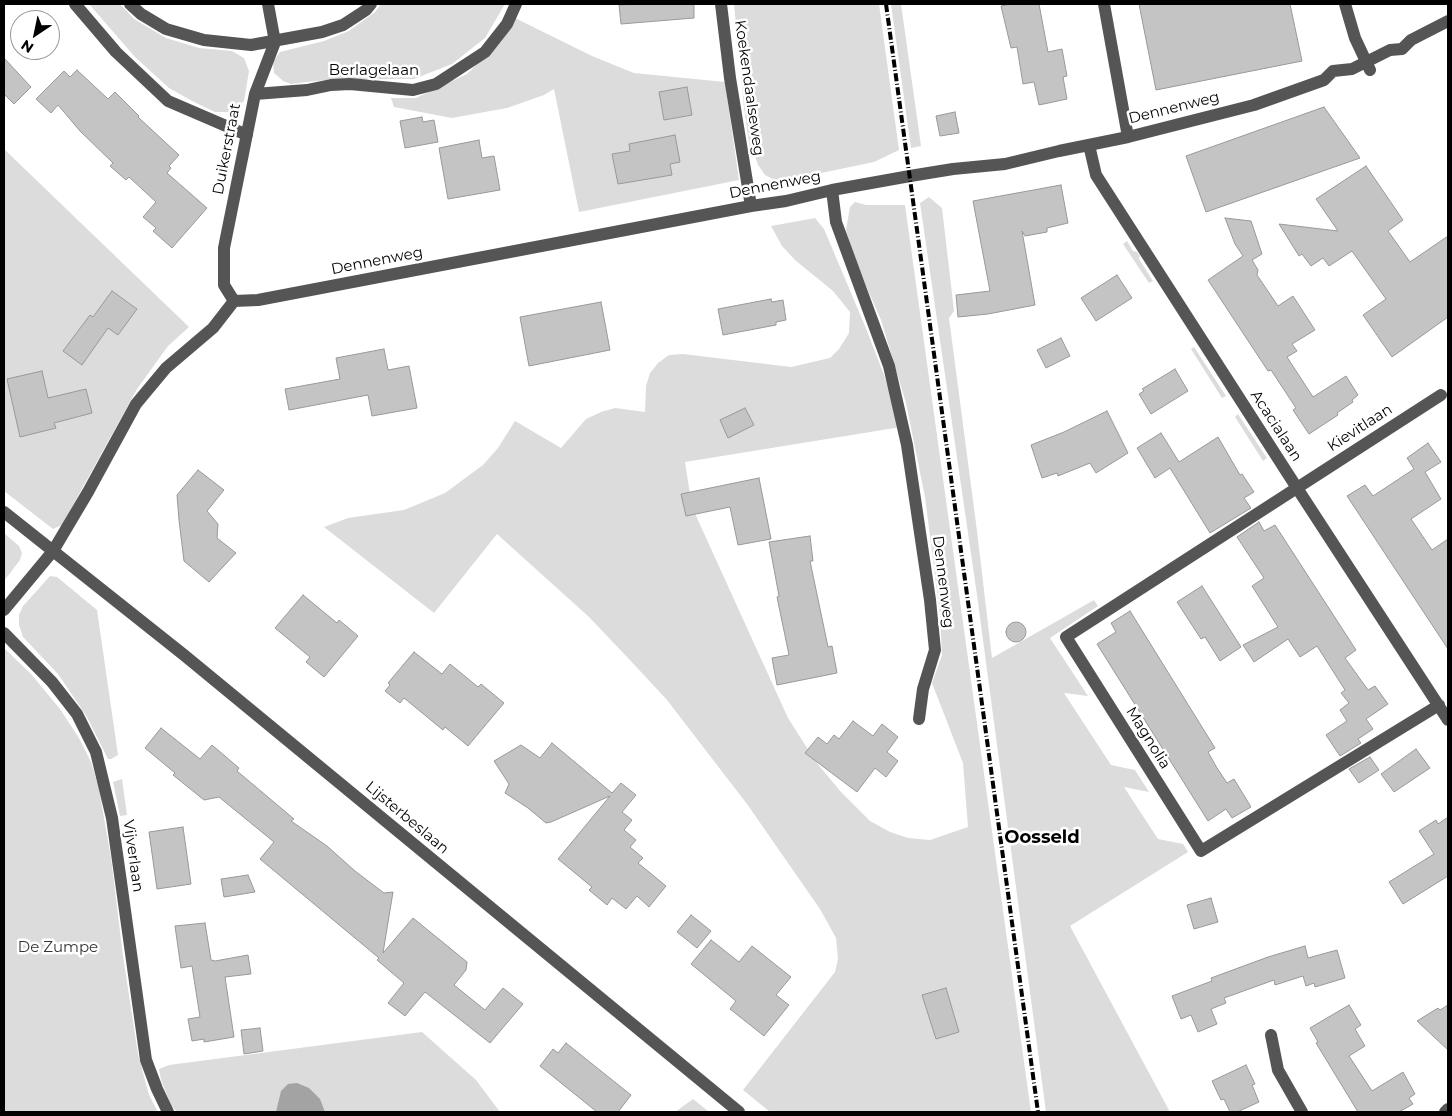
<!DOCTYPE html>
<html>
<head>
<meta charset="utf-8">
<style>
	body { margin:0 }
	#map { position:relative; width:1452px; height:1116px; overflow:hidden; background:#fff; font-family:Montserrat,sans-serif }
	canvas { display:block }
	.frame { position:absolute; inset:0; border:5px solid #000; pointer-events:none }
	.north { position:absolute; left:10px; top:10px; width:50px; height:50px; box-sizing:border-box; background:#fff; border:1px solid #999; border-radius:50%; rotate:214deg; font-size:14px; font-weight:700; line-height:20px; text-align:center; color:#000 }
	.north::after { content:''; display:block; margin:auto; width:18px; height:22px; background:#000; clip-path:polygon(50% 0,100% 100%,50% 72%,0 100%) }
</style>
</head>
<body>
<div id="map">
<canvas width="1452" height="1116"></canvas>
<div class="frame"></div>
<div class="north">N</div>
</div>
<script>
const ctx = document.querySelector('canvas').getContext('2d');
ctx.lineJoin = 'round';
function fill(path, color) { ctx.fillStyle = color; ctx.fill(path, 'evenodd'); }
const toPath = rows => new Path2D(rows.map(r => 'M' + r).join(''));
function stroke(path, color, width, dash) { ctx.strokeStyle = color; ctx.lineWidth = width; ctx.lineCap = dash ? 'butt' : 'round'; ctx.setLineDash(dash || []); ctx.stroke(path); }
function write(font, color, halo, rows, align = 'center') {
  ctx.font = font + ' Montserrat,sans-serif'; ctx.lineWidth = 5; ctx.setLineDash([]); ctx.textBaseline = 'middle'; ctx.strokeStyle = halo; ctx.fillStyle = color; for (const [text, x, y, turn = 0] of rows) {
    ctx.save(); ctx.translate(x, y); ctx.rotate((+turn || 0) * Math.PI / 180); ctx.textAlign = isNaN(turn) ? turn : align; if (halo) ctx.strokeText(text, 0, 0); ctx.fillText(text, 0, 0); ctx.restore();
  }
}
fill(toPath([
	[89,4,120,4,134,19,166,38,199,48,232,51,244,58,249,71,244,101,237,107,229,112,215,112,194,102,169,88,135,57],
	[381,4,505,4,485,38,452,64,414,79,334,79,291,84,283,81,274,73,273,62,280,52,324,41,349,31,375,12],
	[734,4,879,4,899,150,874,162,783,181,775,180,765,175,758,165,755,156,751,157,744,108],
	[891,4,901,4,921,146,911,148],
	[515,18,592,56,634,73,725,82,739,180,579,212,554,89,544,95,507,108,452,118,394,107,391,98,416,98,467,74,498,44],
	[4,149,189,327,168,346,137,389,62,525,53,529,4,491],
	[929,197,942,208,954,311,949,318,977,531,992,658,1094,600,1098,606,1050,638,1088,696,1064,693,1111,765,1135,770,1149,792,1124,787,1158,839,1183,844,1188,852,1070,926,1170,1112,1046,1112,977,595,920,203],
	[855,202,866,205,905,205,1031,1112,770,1112,743,1090,835,972,838,959,836,938,820,909,747,804,667,700,628,658,589,617,497,534,434,613,324,527,348,518,404,510,445,493,483,465,498,448,515,421,561,448,586,419,601,412,615,408,645,412,646,386,650,373,658,363,669,355,683,354,791,367,830,358,839,349,849,333,850,312,833,291,795,260,782,246,771,226,815,218,824,229,865,326,884,375,901,427,685,462,692,507,788,718,816,762,841,792,870,821,890,832,908,838,930,840,968,827,963,763,932,683,942,655,940,615,925,497,906,403,881,320,854,258,846,230,850,207],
	[1127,241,1133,251,1137,252,1140,256,1139,259,1153,281,1149,283,1123,244],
	[1194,347,1226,396,1222,398,1191,349],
	[1238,414,1267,458,1263,461,1235,417],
	[4,533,19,546,22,553,20,560,4,581],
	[50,576,57,577,97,610,118,755,111,759,108,759,87,717,58,674,23,637,19,625,19,615,23,606],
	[4,648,31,674,60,709,79,738,91,762,99,789,111,858,123,956,138,1054,149,1095,158,1112,4,1112],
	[122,779,127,815,120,816,113,782],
	[422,1032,476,1080,500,1112,177,1112,171,1105,161,1080,159,1069,169,1065],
	[693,1099,709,1112,675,1112]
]), '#dcdcdc');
fill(toPath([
	[297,1083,309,1088,320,1099,325,1112,276,1112,281,1091,288,1084]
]), '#a3a3a3');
const building = toPath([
	[637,4,694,4,694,18,621,24,619,5,637,4],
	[1011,4,1039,4,1048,52,1062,49,1067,76,1063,77,1067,99,1039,105,1034,82,1023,84,1017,47,1011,48,1001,6,1011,4],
	[1139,4,1290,4,1302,61,1156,90,1139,4],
	[4,58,31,87,14,104,4,94,4,58],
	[77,70,108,99,115,92,139,116,138,117,179,155,169,166,171,168,167,173,207,208,172,248,153,231,156,228,143,217,156,202,129,177,126,180,110,166,113,163,80,131,58,105,51,113,36,99,64,71,70,77,77,70],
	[687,87,692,115,664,120,659,92,687,87],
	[1324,107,1360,158,1206,212,1186,156,1324,107],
	[955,112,959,133,940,136,936,116,955,112],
	[422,117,423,122,434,120,438,142,405,148,400,121,422,117],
	[675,135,680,162,670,164,672,175,618,184,612,154,630,151,629,144,675,135],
	[479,140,482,158,494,156,500,190,448,199,439,148,479,140],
	[1366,166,1403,220,1388,231,1410,262,1448,236,1448,317,1392,357,1363,315,1386,299,1352,251,1329,266,1323,258,1311,266,1302,254,1299,256,1279,224,1338,231,1316,199,1366,166],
	[1061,185,1068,223,1047,228,1047,232,1025,236,1022,231,1035,305,988,314,958,317,956,295,990,291,973,201,1061,185],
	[1225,218,1251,221,1262,254,1252,260,1258,270,1257,275,1278,306,1293,296,1315,330,1292,344,1297,351,1287,357,1313,397,1346,376,1358,395,1352,400,1353,402,1337,413,1338,415,1309,434,1293,410,1296,408,1271,370,1268,371,1208,280,1243,256,1235,244,1225,218],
	[1117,275,1132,298,1096,321,1081,298,1117,275],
	[112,291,137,309,118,335,108,328,82,365,63,351,90,315,93,317,112,291],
	[771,299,772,302,783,300,786,320,776,322,776,325,723,335,718,309,771,299],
	[601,302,610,350,529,366,520,317,601,302],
	[1061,338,1070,356,1046,368,1037,350,1061,338],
	[384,349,388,370,409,366,417,408,372,416,368,395,289,410,285,389,340,379,336,358,384,349],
	[1175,369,1188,391,1151,414,1139,394,1144,391,1142,389,1175,369],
	[42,371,48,398,86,389,92,413,54,423,56,428,20,437,7,379,42,371],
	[745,408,754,425,728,438,720,420,745,408],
	[1107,411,1128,453,1096,473,1090,463,1058,476,1057,473,1042,478,1031,445,1064,432,1107,411],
	[1161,433,1179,462,1218,437,1240,475,1242,474,1254,492,1244,498,1251,508,1210,533,1170,468,1155,478,1137,448,1161,433],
	[1428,443,1441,462,1425,472,1441,499,1411,519,1432,550,1448,539,1448,649,1347,496,1365,485,1373,496,1414,469,1407,458,1428,443],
	[198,470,224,490,207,511,218,524,217,538,236,553,209,582,184,561,179,520,177,495,198,470],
	[759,478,771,539,738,545,730,507,686,516,681,494,759,478],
	[1259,522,1264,531,1275,525,1356,650,1345,658,1368,690,1375,686,1388,704,1366,719,1373,729,1358,739,1361,743,1340,756,1326,735,1347,721,1340,710,1349,703,1341,693,1345,690,1317,646,1300,657,1288,639,1254,662,1243,645,1278,627,1252,586,1264,578,1237,537,1259,522],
	[810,536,813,561,810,561,828,647,832,646,837,673,777,685,772,658,789,655,777,597,779,596,769,542,810,536],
	[1202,586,1241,647,1220,661,1205,637,1201,639,1177,602,1202,586],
	[303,595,337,623,339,620,358,636,324,677,306,662,310,657,275,628,303,595],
	[1130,611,1215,748,1208,752,1217,768,1227,783,1234,779,1251,807,1232,818,1226,809,1208,821,1097,644,1116,632,1111,623,1130,611],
	'1006 632a10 10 0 1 1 20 0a10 10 0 1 1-20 0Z',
	[414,652,442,674,450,664,478,687,481,684,504,703,468,746,445,727,443,730,404,698,400,703,385,691,390,685,388,683,414,652],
	[853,721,873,736,882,724,898,737,887,752,898,761,886,777,875,768,857,792,805,753,818,737,827,744,834,735,839,739,853,721],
	[161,728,200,759,212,745,239,768,237,771,294,819,291,821,327,846,355,871,384,893,393,892,383,953,413,918,467,962,466,970,454,985,485,1010,503,988,523,1004,490,1043,425,992,405,1016,388,1003,404,983,377,960,379,958,260,859,274,842,219,797,204,800,173,775,175,773,145,748,161,728],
	[552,743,612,793,621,783,636,795,622,812,632,820,624,830,636,840,630,847,643,858,638,863,666,886,649,907,637,896,626,909,612,898,607,905,589,890,592,887,558,859,610,796,551,822,546,823,528,808,505,793,509,784,494,761,521,745,540,758,552,743],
	[1416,749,1430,768,1394,792,1381,774,1416,749],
	[1370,757,1379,770,1359,783,1349,769,1370,757],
	[1448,817,1448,876,1403,904,1389,882,1434,854,1419,831,1436,820,1438,824,1448,817],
	[183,827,191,884,157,889,149,832,183,827],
	[248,875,255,892,224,897,221,879,248,875],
	[1211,898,1218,922,1194,929,1187,905,1211,898],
	[691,915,711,931,697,948,677,932,691,915],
	[205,923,211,960,215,961,248,955,251,974,225,977,234,1037,204,1042,204,1039,192,1041,188,1019,200,1017,192,966,181,968,175,926,205,923],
	[711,940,739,962,752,946,791,977,776,995,789,1005,764,1036,730,1009,736,1001,691,964,711,940],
	[1305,946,1308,958,1337,950,1345,978,1315,987,1314,983,1306,986,1303,976,1275,985,1274,980,1224,998,1226,1003,1211,1009,1217,1024,1198,1032,1191,1015,1181,1019,1172,996,1212,981,1211,978,1268,957,1305,946],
	[946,988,959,1032,936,1039,922,995,946,988],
	[1349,1005,1361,1025,1355,1029,1365,1046,1349,1056,1372,1091,1403,1072,1415,1094,1409,1098,1413,1104,1399,1112,1358,1112,1316,1043,1318,1042,1310,1028,1349,1005],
	[1448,1005,1448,1050,1417,1021,1438,1008,1440,1010,1448,1005],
	[260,1028,263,1051,244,1054,241,1030,260,1028],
	[566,1043,631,1095,618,1112,597,1112,540,1066,553,1049,558,1053,566,1043],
	[1246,1065,1255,1084,1252,1085,1259,1102,1237,1112,1230,1112,1224,1099,1221,1100,1212,1081,1246,1065]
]);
fill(building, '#c4c4c4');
stroke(building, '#999', 1);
stroke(toPath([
	[75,4,116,52,168,101,247,135],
	[130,4,141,14,166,29,204,40,251,45,322,32,343,25,366,10,371,4],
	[721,4,730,78,751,206],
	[1104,4,1128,137],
	[1345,4,1355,38,1370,70],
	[255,94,307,90,331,85,350,84,413,90,436,84,485,52,507,24,516,4],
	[1089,145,1096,175,1297,488,1448,720],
	[832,190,836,222,889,366,907,445,930,600,935,650,923,689,919,719],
	[234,301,224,285,224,248,255,94,275,42,268,4],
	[4,512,184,655,739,1112],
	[4,610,53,551,88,492,136,404,166,368,213,328,234,301,258,300,751,206,786,201,832,190,910,176,953,169,1005,164,1059,151,1128,137,1254,105,1324,80,1333,71,1352,69,1390,50,1402,49,1411,40,1448,21],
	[4,633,52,682,77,714,96,752,112,818,146,1060,157,1089,168,1112],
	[1439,705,1201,851,1066,637,1441,395],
	[1271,1035,1278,1070,1302,1112],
	[1445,1112,1448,1109]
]), '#555', 12);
stroke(toPath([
	[886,4,1038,1112]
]), '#000', 4, [8, 2.5, 1, 2.5]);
write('15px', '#000', '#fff', [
	["Berlagelaan",374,71],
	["Koekendaalseweg",749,88,82],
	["Dennenweg",1174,108,-14],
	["Duikerstraat",227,149,-79],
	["Dennenweg",775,185,-11],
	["Dennenweg",377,261,-11],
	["Acacialaan",1276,426,57],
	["Kievitlaan",1360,428,-33],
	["Dennenweg",943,582,83],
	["Magnolia",1148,738,58],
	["Lijsterbeslaan",407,818,40],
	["Vijverlaan",133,856,82]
]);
write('15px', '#333', '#fff', [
	["De Zumpe",58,948]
]);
write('bold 18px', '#000', '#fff', [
	["Oosseld",1042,838]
]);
</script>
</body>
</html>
